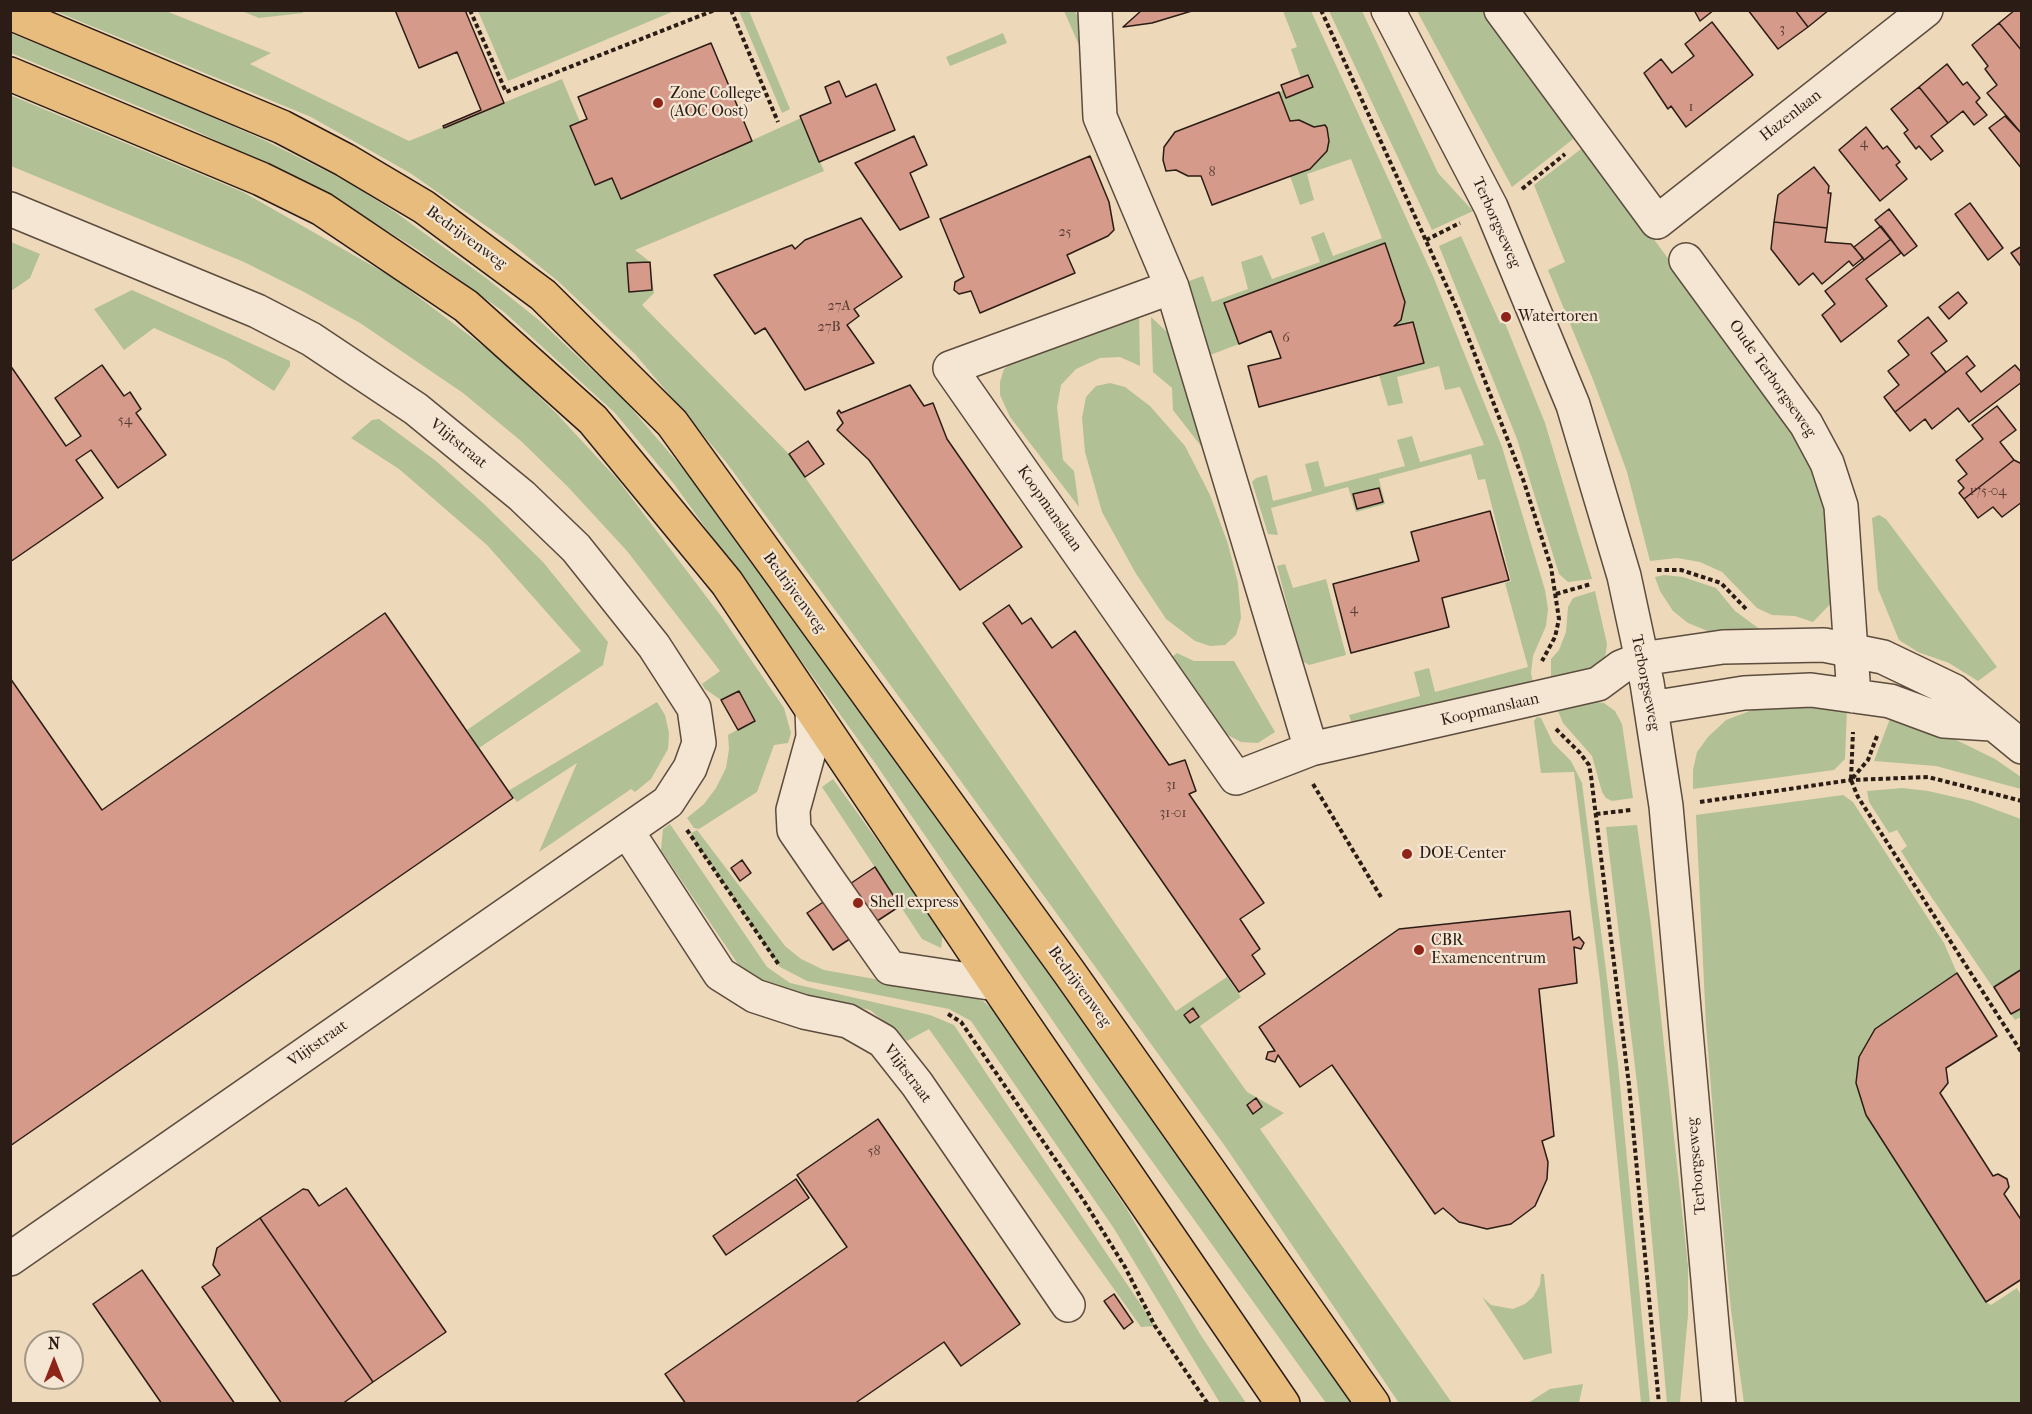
<!DOCTYPE html>
<html>
<head>
<meta charset="utf-8">
<style>
	body { margin:0 }
	#map { position:relative; width:2032px; height:1414px; overflow:hidden; background:#eed8ba; font-family:"IM FELL French Canon",serif }
	canvas { display:block }
	.frame { position:absolute; inset:0; border:12px solid #2b1d15; pointer-events:none }
	.north { position:absolute; left:24px; top:1330px; width:60px; height:60px; box-sizing:border-box; background:#f4e6d2; border:2px solid #a49686; border-radius:50%; rotate:0deg; font-size:16px; font-weight:700; line-height:24px; text-align:center; color:#2b1d15 }
	.north::after { content:''; display:block; margin:auto; width:21px; height:27px; background:#8f2418; clip-path:polygon(50% 0,100% 100%,50% 72%,0 100%) }
</style>
</head>
<body>
<div id="map">
<canvas width="2032" height="1414"></canvas>
<div class="frame"></div>
<div class="north">N</div>
</div>
<script>
const ctx = document.querySelector('canvas').getContext('2d');
ctx.lineJoin = 'round';
function fill(path, color) { ctx.fillStyle = color; ctx.fill(path, 'evenodd'); }
const toPath = rows => new Path2D(rows.map(r => 'M' + r).join(''));
function stroke(path, color, width, dash) { ctx.strokeStyle = color; ctx.lineWidth = width; ctx.lineCap = dash ? 'butt' : 'round'; ctx.setLineDash(dash || []); ctx.stroke(path); }
function write(font, color, halo, rows, align = 'center') {
  ctx.font = font + ' "IM FELL French Canon",serif'; ctx.lineWidth = 4.5; ctx.setLineDash([]); ctx.textBaseline = 'middle'; ctx.strokeStyle = halo; ctx.fillStyle = color; for (const [text, x, y, turn = 0] of rows) {
    ctx.save(); ctx.translate(x, y); ctx.rotate((+turn || 0) * Math.PI / 180); ctx.textAlign = isNaN(turn) ? turn : align; if (halo) ctx.strokeText(text, 0, 0); ctx.fillText(text, 0, 0); ctx.restore();
  }
}
fill(toPath([
	[55,11,166,11,271,53,250,64,409,141,562,79,580,122,570,126,595,185,612,178,621,199,722,156,722,154,801,118,824,171,635,250,650,262,654,293,642,305,789,454,1176,1011,1227,977,1241,997,1200,1026,1247,1092,1284,1113,1260,1129,1452,1403,1399,1403,1227,1149,947,762,726,462,635,354,559,282,512,244,410,173,311,117],
	[302,11,303,13,259,18,242,11],
	[478,11,674,11,508,81],
	[739,11,749,11,790,109,782,113],
	[1064,11,1075,11,1083,29,1086,61],
	[1283,11,1311,11,1433,276,1502,447,1545,590,1548,609,1546,626,1533,656,1531,673,1533,683,1352,724,1349,715,1420,696,1414,672,1429,668,1435,692,1528,667,1505,583,1511,581,1485,479,1478,480,1471,454,1379,479,1385,504,1356,512,1348,487,1271,508,1278,535,1268,534,1252,482,1256,478,1267,475,1273,501,1312,491,1305,464,1318,461,1325,487,1405,466,1397,440,1412,436,1420,462,1484,445,1460,387,1445,390,1439,366,1397,377,1403,403,1388,406,1379,375,1385,243,1239,344,1210,355,1186,289,1189,281,1203,276,1212,302,1248,289,1241,262,1262,255,1272,279,1320,262,1311,237,1324,232,1333,256,1382,238,1351,159,1307,174,1314,200,1300,205,1287,167,1279,92,1303,84,1291,49,1297,47],
	[1329,11,1362,11,1438,173,1473,211,1432,230],
	[1417,11,1484,11,1577,136,1512,187],
	[10,33,155,92,264,140,348,182,395,212,486,278,540,321,624,400,692,479,983,876,1354,1403,1326,1403,1095,1082,875,763,674,484,615,413,504,312,418,250,322,190,183,125,11,53],
	[1003,33,1007,43,950,66,946,57],
	[10,95,243,192,392,277,499,358,557,414,618,480,721,616,784,708,791,733,788,743,774,745,757,792,699,829,694,828,687,818,704,804,716,788,726,768,729,749,728,735,737,730,721,700,705,689,702,684,720,671,627,551,568,487,521,441,463,393,360,323,304,292,244,262,11,166],
	[1585,146,1797,433,1817,474,1830,523,1837,597,1813,622,1795,616,1772,615,1757,608,1722,572,1700,562,1677,558,1650,561,1627,472,1594,382,1548,270,1565,262,1534,185],
	[1461,236,1500,323,1505,323,1545,423,1592,579,1568,582,1559,574,1517,439,1439,246],
	[11,242,40,254,30,278,11,291],
	[132,290,290,361,290,366,274,391,226,360,154,328,124,350,94,309],
	[1139,310,1140,366,1120,357,1100,358,1076,369,1061,385,1057,407,1063,460,1074,471,1079,507,1010,417,1000,395,1000,382,1004,369,1014,361],
	[1151,317,1167,332,1208,447,1201,446,1173,410,1172,388,1153,372],
	[1110,383,1125,387,1150,406,1185,446,1210,495,1228,544,1238,583,1241,618,1236,635,1225,645,1210,646,1195,641,1166,619,1135,572,1102,512,1085,452,1082,418,1086,397,1096,386],
	[379,419,436,461,484,504,543,562,608,642,603,665,479,748,467,730,581,651,487,545,399,469,351,438,372,420],
	[1879,515,1886,519,1997,667,1978,681,1949,663,1918,652,1899,640,1878,589,1872,518],
	[1285,564,1293,588,1326,579,1346,655,1309,665,1302,661,1277,566],
	[1664,575,1683,577,1716,588,1735,611,1761,630,1737,634,1710,632,1688,623,1673,611,1660,591,1655,577],
	[1595,591,1607,644,1605,658,1597,668,1551,679,1551,659,1559,650,1566,632,1568,607,1573,598],
	[1177,653,1194,661,1234,661,1275,732,1258,743,1241,742,1222,732,1198,702,1172,657],
	[657,702,665,715,669,733,668,749,651,779,635,792,631,789,539,852,577,763,517,802,508,791],
	[1594,702,1604,703,1615,711,1622,724,1633,798,1612,801,1606,798,1602,792,1592,756,1563,723,1558,711],
	[1796,705,1847,708,1845,759,1834,770,1693,789,1693,770,1697,752,1708,737,1726,720,1763,706],
	[1891,716,1936,730,1995,759,2021,777,2021,789,1936,766,1874,761],
	[1537,717,1541,718,1553,743,1571,761,1582,783,1618,1064,1650,1403,1641,1403,1600,981,1574,772,1541,773,1534,721],
	[833,779,943,932,941,948,922,939,822,787],
	[1902,788,1928,791,1972,801,2021,819,2021,1017,2015,1020,1911,867,1901,851,1907,846,1897,830,1889,833,1869,802,1867,791],
	[1843,795,1853,802,1944,943,1957,973,1903,1035,1986,1302,1991,1305,2017,1288,2021,1295,2021,1403,1744,1403,1731,1310,1718,1175,1706,1025,1696,815],
	[670,824,767,967,790,983,930,1015,954,1025,1155,1326,1141,1327,929,1029,907,1041,870,1010,842,1003,792,996,744,973,661,850,663,829],
	[1637,825,1651,925,1688,1266,1688,1315,1680,1403,1667,1403,1640,1108,1606,827],
	[697,830,785,946,801,959,824,970,970,996,983,1001,999,1015,1128,1211,1200,1334,1246,1403,1220,1403,1113,1227,971,1021,949,1009,807,981,780,967,690,834],
	[1541,1274,1544,1274,1552,1353,1524,1360,1482,1297,1491,1305,1513,1309,1525,1304,1533,1297,1540,1285],
	[1583,1384,1579,1403,1528,1403,1550,1389]
]), '#b2c095');
const building = toPath([
	[395,10,465,10,504,103,444,128,443,126,481,110,457,52,419,68,395,10],
	[1142,10,1195,10,1152,23,1123,27,1142,10],
	[1694,10,1714,10,1700,21,1694,10],
	[1748,10,1795,10,1808,27,1778,49,1748,10],
	[1795,10,1829,10,1808,27,1795,10],
	[2015,10,2022,10,2022,51,1999,23,2015,10],
	[1712,22,1753,75,1686,127,1671,106,1668,109,1644,73,1661,59,1672,73,1694,56,1685,44,1712,22],
	[1999,23,2022,51,2022,134,1987,93,1997,85,1985,69,1988,66,1972,45,1999,23],
	[711,43,752,141,621,199,612,178,595,185,570,126,587,119,578,97,711,43],
	[1947,64,1963,85,1967,82,1980,98,1976,102,1987,115,1974,125,1963,111,1948,123,1919,87,1947,64],
	[1308,75,1313,87,1286,98,1281,85,1308,75],
	[839,81,846,97,876,84,895,130,819,162,800,116,831,103,825,87,839,81],
	[1919,87,1948,123,1931,136,1943,151,1931,160,1919,146,1916,149,1904,133,1908,130,1891,109,1919,87],
	[1279,92,1290,121,1299,120,1314,127,1325,125,1327,128,1329,141,1327,151,1310,169,1212,205,1201,176,1188,176,1176,170,1166,171,1163,160,1164,147,1175,132,1279,92],
	[2005,116,2022,134,2022,169,1989,128,2005,116],
	[1866,127,1883,149,1887,146,1900,162,1896,165,1907,179,1880,201,1839,150,1866,127],
	[914,136,927,165,910,173,929,217,900,230,855,163,914,136],
	[1090,156,1109,202,1114,230,1108,236,1067,255,1075,273,980,313,971,291,959,294,954,290,955,282,964,277,940,219,1090,156],
	[1814,167,1829,186,1828,193,1831,193,1827,228,1774,222,1778,195,1814,167],
	[1970,203,2003,248,1988,260,1955,214,1970,203],
	[1889,209,1917,246,1904,256,1875,220,1889,209],
	[861,218,902,277,854,309,859,316,847,325,874,363,805,390,765,328,755,334,714,275,792,245,795,249,805,240,861,218],
	[1774,222,1827,228,1825,242,1851,244,1863,258,1853,266,1849,261,1822,284,1813,273,1799,285,1771,249,1774,222],
	[1881,226,1891,239,1864,260,1854,247,1881,226],
	[1891,239,1901,253,1866,279,1887,306,1841,342,1822,315,1835,304,1825,291,1891,239],
	[1385,243,1405,302,1401,320,1394,326,1413,322,1424,363,1259,407,1248,366,1281,358,1271,331,1239,344,1224,303,1385,243],
	[2022,246,2022,268,2011,253,2022,246],
	[650,262,652,290,629,292,627,263,650,262],
	[1958,292,1967,303,1949,319,1939,307,1958,292],
	[1928,317,1947,341,1931,353,1946,372,1895,412,1884,397,1899,385,1888,371,1909,355,1898,341,1928,317],
	[1967,356,1975,366,1966,373,1981,392,2015,365,2022,373,2022,382,1969,422,1958,408,1932,429,1925,419,1910,431,1895,412,1967,356],
	[10,365,66,446,81,436,55,398,102,365,124,396,130,392,141,409,136,413,166,455,118,488,91,450,76,460,103,498,10,562,10,365],
	[910,385,924,406,933,403,947,439,1022,547,960,590,869,460,837,430,843,423,837,413,839,410,841,413,910,385],
	[1997,406,2016,430,2000,442,2014,460,1964,499,1959,493,1964,488,1958,481,1967,474,1956,460,1983,439,1972,425,1997,406],
	[808,441,824,464,805,477,789,454,808,441],
	[2014,460,2022,464,2022,502,2002,517,1993,507,1978,518,1964,499,2014,460],
	[1379,488,1383,502,1357,509,1353,494,1379,488],
	[1490,511,1509,580,1442,598,1449,627,1351,653,1333,584,1419,561,1411,532,1490,511],
	[1009,605,1022,624,1031,618,1052,648,1075,631,1169,765,1185,760,1196,791,1189,794,1264,903,1240,919,1260,949,1252,955,1265,974,1239,992,983,623,1009,605],
	[385,613,513,798,10,1146,10,678,102,810,385,613],
	[739,691,755,721,738,730,721,700,739,691],
	[742,860,751,873,740,881,731,868,742,860],
	[875,867,900,906,833,950,807,913,875,867],
	[1570,911,1573,940,1579,937,1584,943,1581,949,1574,947,1577,983,1539,989,1554,1136,1542,1141,1548,1162,1547,1179,1535,1206,1511,1224,1487,1229,1459,1222,1443,1208,1435,1214,1332,1065,1300,1087,1278,1055,1275,1062,1266,1059,1268,1052,1275,1051,1259,1027,1399,929,1570,911],
	[2022,969,2022,1008,2011,1014,1994,987,2022,969],
	[1957,973,1997,1036,1946,1068,1948,1083,1940,1093,1993,1176,1998,1174,2007,1179,2009,1187,2004,1194,2022,1221,2022,1279,1986,1302,1866,1115,1856,1083,1859,1057,1875,1029,1957,973],
	[1193,1008,1199,1017,1190,1023,1184,1015,1193,1008],
	[1256,1098,1262,1107,1253,1114,1247,1105,1256,1098],
	[878,1119,1020,1324,961,1366,944,1342,854,1404,686,1404,665,1374,847,1247,797,1175,878,1119],
	[796,1179,809,1198,726,1255,713,1236,796,1179],
	[346,1188,446,1332,373,1382,260,1218,303,1189,308,1190,319,1206,346,1188],
	[260,1218,373,1382,342,1404,282,1404,202,1287,220,1275,213,1265,217,1248,260,1218],
	[142,1270,235,1404,162,1404,93,1304,142,1270],
	[1114,1294,1133,1322,1124,1329,1104,1301,1114,1294]
]);
fill(building, '#d69a8b');
stroke(building, '#2b1d15', 1.5);
const minor = toPath([
	[1095,10,1100,117,1172,287,1311,749,1598,684,1621,667,1641,659,1723,647,1824,645,1883,657,1954,691,2022,747],
	[1388,10,1491,207,1573,405,1624,576,1647,683,1666,806,1719,1404],
	[1501,10,1657,222,1926,10],
	[10,209,257,311,311,339,416,409,522,496,576,548,654,646,694,708,699,743,690,768,668,802,10,1259],
	[1686,260,1806,424,1827,463,1841,506,1854,696],
	[1172,287,950,368,1236,778,1311,749],
	[1651,708,1744,693,1811,690,1890,701,1944,721,1991,724],
	[812,710,813,737,793,810,794,830,831,884,890,968,996,984],
	[627,831,720,974,755,996,804,1012,848,1021,883,1041,917,1084,1068,1305]
]);
const major = toPath([
	[10,13,282,127,345,160,424,207,543,295,672,423,1069,972,1373,1404],
	[10,74,261,179,322,209,466,306,593,420,727,583,996,984,1283,1404]
]);
stroke(minor, '#5c4c3e', 36);
stroke(major, '#2b1d15', 36);
stroke(toPath([
	[470,10,506,92,715,10],
	[731,10,778,122],
	[1321,10,1458,311,1524,482,1551,567,1559,619,1555,637,1542,661],
	[1522,189,1565,154],
	[1426,240,1460,223],
	[1657,570,1681,570,1721,583,1747,610],
	[1556,594,1591,584],
	[1556,729,1580,753,1589,765,1591,776,1629,1085,1659,1404],
	[1877,736,1868,760,1851,780,1858,797,2022,1053],
	[1851,779,1853,732],
	[1313,784,1381,897],
	[1700,802,1851,780,1928,777,2022,801],
	[1596,814,1631,810],
	[687,830,779,965],
	[948,1014,961,1022,1084,1201,1125,1267,1155,1326,1208,1404]
]), '#2b1d15', 4, [4.5, 3]);
stroke(minor, '#f4e6d2', 33);
stroke(major, '#e7bc7d', 33);
for (const [x, y, r, color] of [
	[658,103,6,"#8f2418"],
	[1506,317,6,"#8f2418"],
	[1407,854,6,"#8f2418"],
	[858,903,6,"#8f2418"],
	[1419,950,6,"#8f2418"]
]) { const dot = new Path2D(); dot.arc(x, y, r, 0, 2 * Math.PI); ctx.fillStyle = color; ctx.fill(dot); stroke(dot, '#f4e6d2', 2); }
write('14px', '#563c32', null, [
	["3",1782,30],
	["1",1691,108],
	["4",1864,144],
	["8",1212,173],
	["25",1065,233],
	["27A",839,307],
	["27B",829,328],
	["6",1286,339],
	["54",125,421],
	["175-04",1988,492],
	["4",1354,610],
	["31",1171,786],
	["31-01",1173,814],
	["58",874,1152]
]);
write('16px', '#2b1d15', '#f4e6d2', [
	["Zone College",670,94],
	["(AOC Oost)",670,112],
	["Watertoren",1518,317],
	["DOE-Center",1419,854],
	["Shell express",870,903],
	["CBR",1431,941],
	["Examencentrum",1431,959]
], 'left');
write('16px', '#2b1d15', '#f4e6d2', [
	["Hazenlaan",1791,116,-38],
	["Terborgseweg",1496,223,66],
	["Bedrijvenweg",466,238,36],
	["Oude Terborgseweg",1772,379,55],
	["Vlijtstraat",458,444,39],
	["Koopmanslaan",1049,509,55],
	["Bedrijvenweg",794,593,54],
	["Terborgseweg",1645,683,79],
	["Koopmanslaan",1490,710,-13],
	["Bedrijvenweg",1079,987,54],
	["Vlijtstraat",318,1044,-35],
	["Vlijtstraat",907,1074,53],
	["Terborgseweg",1697,1166,-95]
]);
</script>
</body>
</html>
